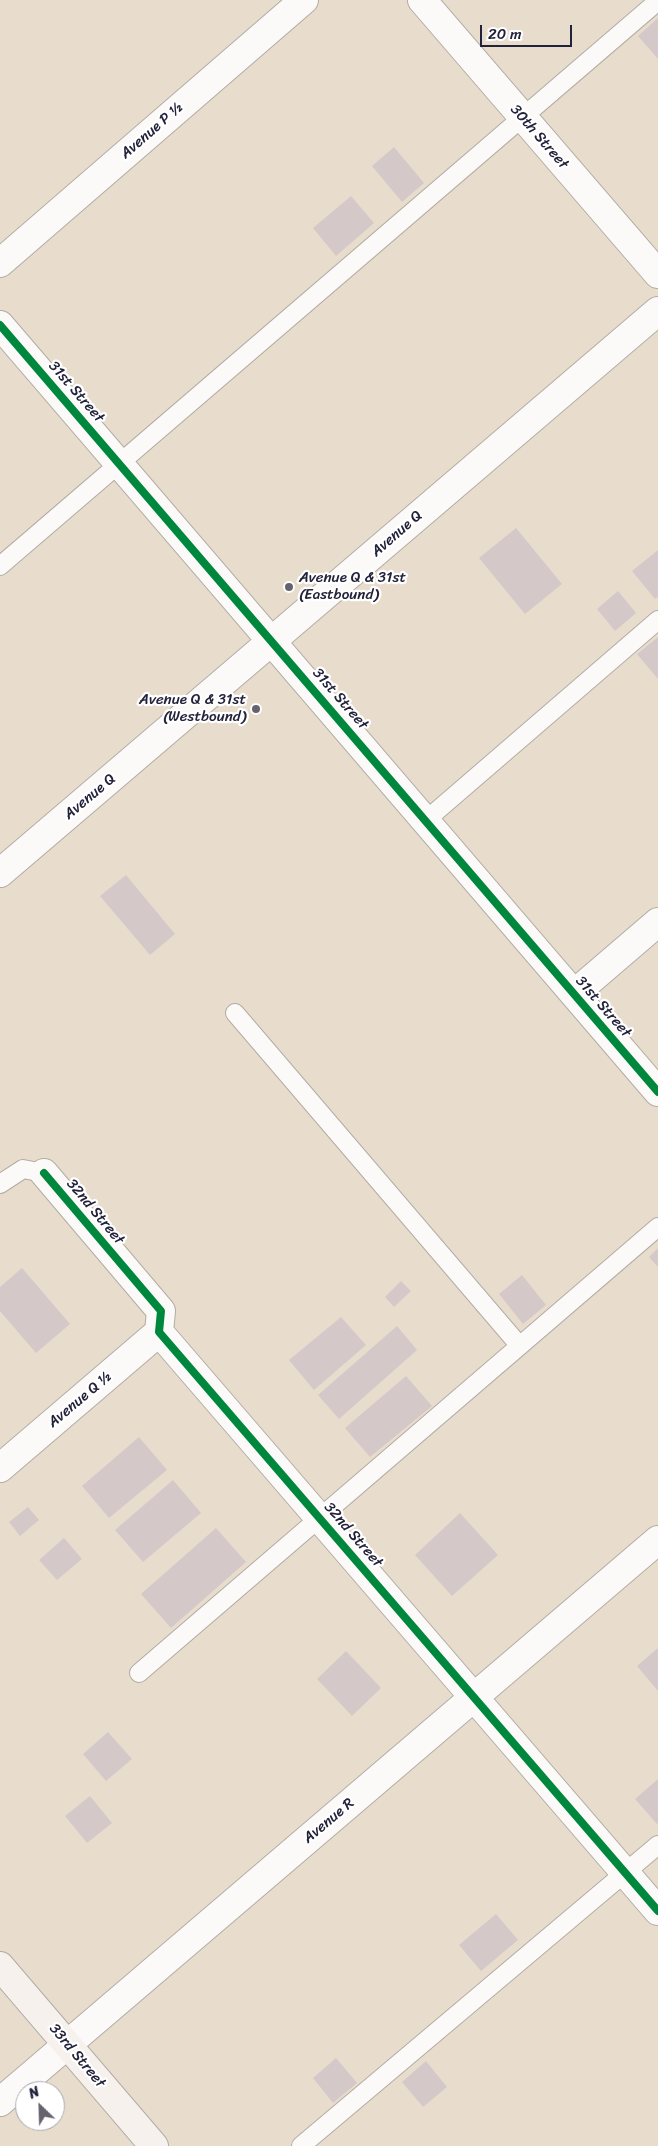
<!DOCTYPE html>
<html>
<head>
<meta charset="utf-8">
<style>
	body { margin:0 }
	#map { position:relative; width:658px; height:2146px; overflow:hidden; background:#e8ddcd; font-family:Sriracha,sans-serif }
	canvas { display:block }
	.north { position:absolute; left:15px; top:2081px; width:50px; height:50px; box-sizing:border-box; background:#fff; border:1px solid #a7a7b1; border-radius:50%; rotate:336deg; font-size:14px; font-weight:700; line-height:20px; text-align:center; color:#22223b }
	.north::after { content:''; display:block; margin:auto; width:18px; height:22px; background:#67636e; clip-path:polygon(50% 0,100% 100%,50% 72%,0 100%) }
	.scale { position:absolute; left:480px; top:25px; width:92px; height:22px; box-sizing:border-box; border:2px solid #22223b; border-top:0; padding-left:6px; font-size:15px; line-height:18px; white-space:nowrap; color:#22223b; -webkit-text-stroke:4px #fff; paint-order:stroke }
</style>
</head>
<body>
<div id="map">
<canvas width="658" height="2146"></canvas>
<div class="north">N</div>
<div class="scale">20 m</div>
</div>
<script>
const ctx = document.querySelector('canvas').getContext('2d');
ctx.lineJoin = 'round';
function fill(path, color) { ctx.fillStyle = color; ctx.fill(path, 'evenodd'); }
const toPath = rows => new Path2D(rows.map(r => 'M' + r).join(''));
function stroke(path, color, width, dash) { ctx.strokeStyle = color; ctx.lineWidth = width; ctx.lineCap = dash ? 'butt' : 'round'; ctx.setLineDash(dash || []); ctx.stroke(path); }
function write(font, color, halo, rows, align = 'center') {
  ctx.font = font + ' Sriracha,sans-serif'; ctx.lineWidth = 4.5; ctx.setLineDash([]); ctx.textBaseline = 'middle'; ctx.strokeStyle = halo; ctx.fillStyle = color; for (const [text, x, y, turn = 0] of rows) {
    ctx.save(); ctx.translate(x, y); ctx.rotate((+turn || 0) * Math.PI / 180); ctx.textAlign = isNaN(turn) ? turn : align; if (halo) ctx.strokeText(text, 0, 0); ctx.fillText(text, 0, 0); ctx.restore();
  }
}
fill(toPath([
	[658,18,658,59,638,36],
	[394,147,424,183,402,202,372,166],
	[351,196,374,223,336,256,313,228],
	[516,528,562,584,525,614,479,558],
	[658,550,658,597,655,599,632,571],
	[618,591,636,613,615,631,597,609],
	[658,637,658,679,637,654],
	[126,875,175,934,150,955,100,896],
	[658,1248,658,1267,649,1257],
	[22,1268,70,1324,36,1353,0,1311,0,1287],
	[522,1275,546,1305,523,1324,499,1294],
	[401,1281,411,1291,394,1307,385,1297],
	[341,1317,366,1345,314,1390,289,1360],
	[397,1326,417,1350,339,1419,318,1395],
	[406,1376,432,1406,370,1457,345,1428],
	[139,1437,167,1470,109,1518,82,1486],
	[173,1480,201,1513,143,1562,115,1530],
	[28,1507,39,1520,20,1536,9,1522],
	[460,1513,498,1555,452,1596,415,1555],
	[216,1528,246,1562,171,1628,141,1594],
	[64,1538,82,1559,57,1580,39,1560],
	[658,1648,658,1691,637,1666],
	[346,1651,381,1688,352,1716,317,1679],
	[108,1732,132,1759,106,1781,83,1754],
	[658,1779,658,1825,635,1799],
	[90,1796,112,1823,87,1843,65,1816],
	[496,1914,518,1940,481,1971,459,1945],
	[336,2058,357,2083,333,2103,313,2078],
	[426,2061,447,2087,423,2107,402,2082]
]), '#d4c8c9');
const lane = toPath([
	[0,566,658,1],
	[425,821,658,620],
	[235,1013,519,1345],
	[0,1184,23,1169,44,1173],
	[139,1673,658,1227],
	[301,2146,658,1845]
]);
const street = toPath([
	[422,0,658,274],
	[0,263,304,0],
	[0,325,658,1092],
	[0,873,658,311],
	[574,994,658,922],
	[44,1173,161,1311,159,1332,658,1911],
	[0,1468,159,1332],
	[0,2102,658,1540]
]);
const secondary = toPath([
	[0,1966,154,2146]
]);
stroke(lane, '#b2aca4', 20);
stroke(street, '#b2aca4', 30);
stroke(secondary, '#b2aca4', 30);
stroke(lane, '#fcfaf8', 18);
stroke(street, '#fcfaf8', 28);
stroke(secondary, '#f6f1ed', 28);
stroke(toPath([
	[0,325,658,1092],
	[44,1173,161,1311,159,1332,658,1911]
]), '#00873e', 8);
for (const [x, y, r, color] of [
	[289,587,5,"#67636e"],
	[256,709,5,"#67636e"]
]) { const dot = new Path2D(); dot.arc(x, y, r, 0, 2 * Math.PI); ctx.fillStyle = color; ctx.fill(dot); stroke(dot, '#fff', 2); }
write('15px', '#22223b', '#fff', [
	["Avenue P ½",152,131,-41],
	["30th Street",539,137,49],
	["31st Street",76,392,49],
	["Avenue Q",397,534,-41],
	["31st Street",340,699,49],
	["Avenue Q",90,797,-40],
	["31st Street",603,1007,49],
	["32nd Street",95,1212,50],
	["Avenue Q ½",80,1400,-40],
	["32nd Street",353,1535,49],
	["Avenue R",329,1821,-40],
	["33rd Street",77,2056,50]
]);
write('15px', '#22223b', '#fff', [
	["Avenue Q & 31st",299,578],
	["(Eastbound)",299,595],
	["Avenue Q & 31st",246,700,"right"],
	["(Westbound)",246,717,"right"]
], 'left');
</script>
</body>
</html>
